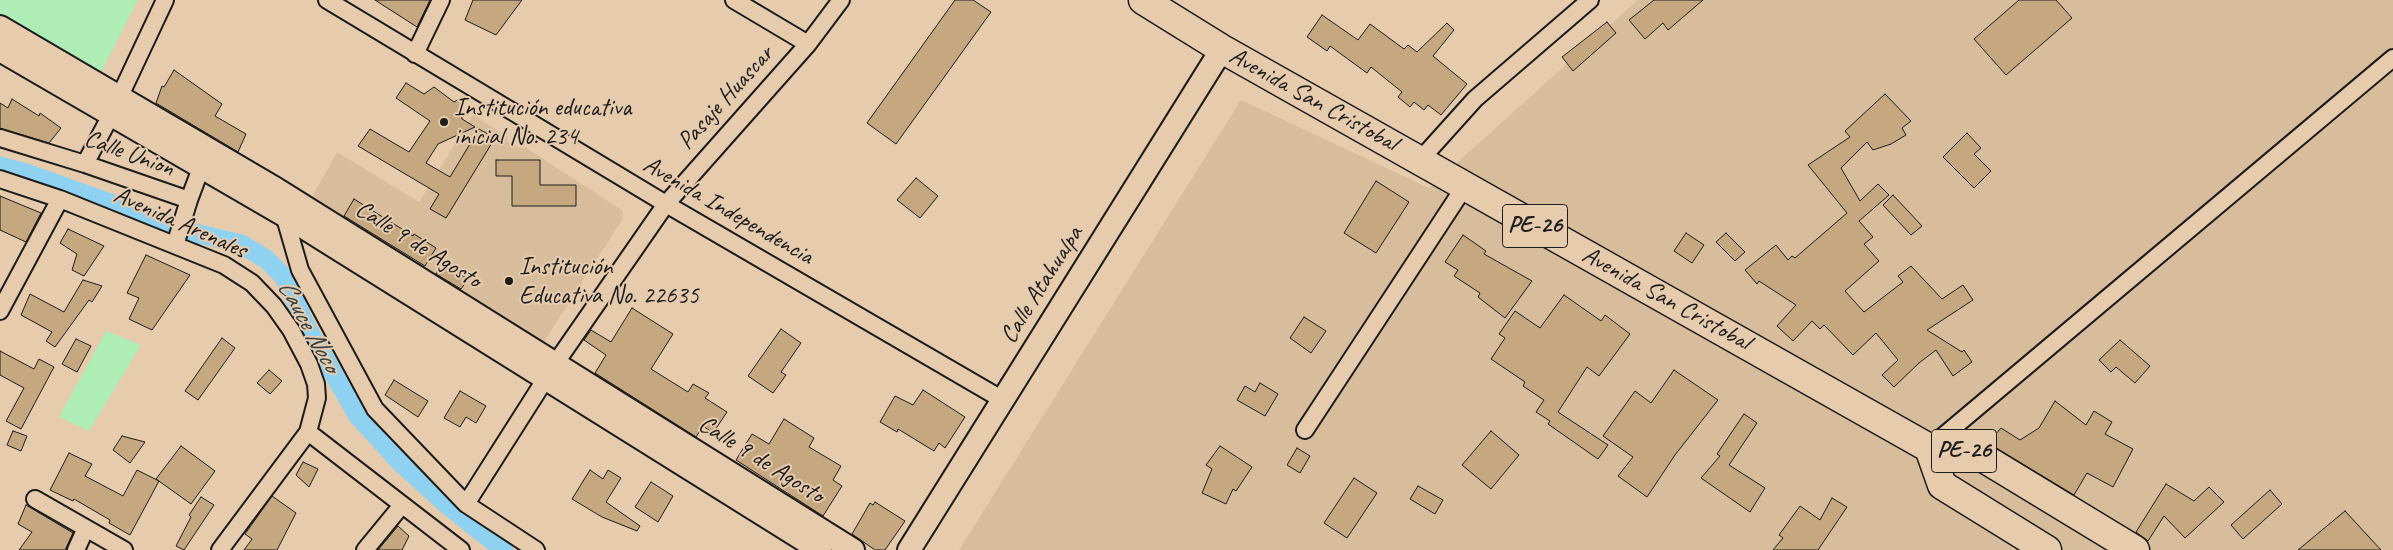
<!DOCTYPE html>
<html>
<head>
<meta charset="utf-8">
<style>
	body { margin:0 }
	canvas { display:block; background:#e6cbad }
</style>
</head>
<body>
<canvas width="2393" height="550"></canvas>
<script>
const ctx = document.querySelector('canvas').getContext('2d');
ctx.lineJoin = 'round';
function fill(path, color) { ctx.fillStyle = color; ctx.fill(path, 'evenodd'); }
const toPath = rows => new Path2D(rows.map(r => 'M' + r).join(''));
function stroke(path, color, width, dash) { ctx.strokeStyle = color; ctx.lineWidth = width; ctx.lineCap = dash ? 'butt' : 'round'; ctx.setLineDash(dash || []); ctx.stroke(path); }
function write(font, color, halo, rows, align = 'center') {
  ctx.font = font + ' Caveat,sans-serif'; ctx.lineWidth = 4; ctx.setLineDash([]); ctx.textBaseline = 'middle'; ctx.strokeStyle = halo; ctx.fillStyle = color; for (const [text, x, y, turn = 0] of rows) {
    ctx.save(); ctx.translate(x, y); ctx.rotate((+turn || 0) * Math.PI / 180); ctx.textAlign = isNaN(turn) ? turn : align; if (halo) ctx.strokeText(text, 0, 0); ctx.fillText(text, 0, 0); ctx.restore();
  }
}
fill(toPath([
	[1638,0,2393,0,2393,550,959,550,1241,100,1429,188],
	[473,115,507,136,508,142,519,148,525,147,623,211,622,220,543,343,309,202,337,152,419,202]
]), '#d8bd9d');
fill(toPath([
	[0,0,138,0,98,78,0,18],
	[106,331,141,345,89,431,59,417]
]), '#aeeeb6');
stroke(toPath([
	[0,166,26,173,191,232,241,244,266,259,284,277,306,326,358,416,401,463,445,503,504,550]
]), '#8fd1f1', 19);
const building = toPath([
	[375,0,430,0,417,27,375,0],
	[473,0,522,0,496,35,465,20,473,0],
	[955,0,973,0,991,12,896,144,867,123,955,0],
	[1654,0,1703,0,1668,30,1663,23,1645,39,1629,20,1654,0],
	[2019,0,2056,0,2072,18,2006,75,1974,39,2019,0],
	[1322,15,1358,40,1370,24,1404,49,1408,45,1417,52,1447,23,1454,30,1433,56,1467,84,1441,115,1428,105,1424,110,1414,102,1410,107,1398,97,1402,92,1371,67,1367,73,1330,46,1327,51,1307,37,1322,15],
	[1607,22,1616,33,1573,71,1562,57,1607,22],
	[174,70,222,104,215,116,246,134,238,152,156,103,162,86,164,87,174,70],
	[406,83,424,94,434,87,454,102,462,97,462,119,475,127,438,144,426,163,450,177,479,129,495,138,446,218,430,209,439,194,358,146,370,129,409,152,430,121,396,98,406,83],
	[1885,94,1911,121,1902,128,1906,135,1891,144,1873,150,1867,142,1841,168,1860,201,1878,184,1889,195,1859,221,1873,237,1864,244,1879,261,1845,291,1864,312,1903,282,1898,276,1911,266,1942,299,1963,285,1973,300,1927,330,1962,352,1964,350,1972,362,1953,376,1936,350,1919,363,1894,387,1882,375,1898,360,1876,333,1853,355,1824,325,1820,329,1812,321,1793,341,1777,326,1796,305,1759,281,1757,284,1745,270,1776,245,1788,260,1792,256,1795,258,1847,213,1808,165,1850,137,1845,131,1885,94],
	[12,99,39,116,40,113,61,128,49,143,0,128,0,103,8,108,12,99],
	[1967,133,1981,148,1974,154,1991,171,1974,188,1943,157,1967,133],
	[496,160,540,160,540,185,576,185,576,206,512,206,512,176,496,176,496,160],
	[916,178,938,196,920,218,897,200,916,178],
	[1376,181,1409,202,1376,253,1344,233,1376,181],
	[1893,195,1922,226,1911,235,1883,205,1893,195],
	[0,196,41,213,26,242,0,230,0,196],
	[354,199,413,236,414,234,436,248,425,266,344,216,354,199],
	[68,229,104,246,84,276,72,270,77,254,60,243,68,229],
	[1686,233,1704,245,1692,263,1674,251,1686,233],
	[1726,233,1745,252,1735,261,1716,242,1726,233],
	[1463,235,1486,251,1484,254,1532,281,1505,318,1478,297,1480,293,1454,276,1458,270,1445,262,1463,235],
	[146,255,190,275,152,330,129,319,139,298,127,293,146,255],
	[443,263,468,279,461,289,436,274,443,263],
	[83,280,102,286,92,302,89,300,55,347,46,341,52,332,21,315,30,294,64,312,83,280],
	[1564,295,1601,321,1605,315,1630,334,1599,376,1587,367,1558,412,1608,445,1598,459,1548,424,1550,421,1536,412,1544,400,1523,386,1525,382,1491,359,1505,338,1499,334,1515,311,1540,328,1564,295],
	[632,308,673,334,651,369,688,392,693,384,709,393,705,398,727,412,713,433,703,426,696,437,595,373,606,355,584,340,591,330,611,342,632,308],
	[1304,317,1326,331,1311,353,1290,338,1304,317],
	[781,329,801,343,781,372,786,375,773,393,748,376,781,329],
	[222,338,235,348,198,400,185,391,222,338],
	[76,339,91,346,77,372,62,364,76,339],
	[2120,340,2150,366,2135,383,2116,367,2111,372,2099,360,2120,340],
	[0,351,34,369,39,359,54,367,21,429,6,421,24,388,0,375,0,351],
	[269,370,282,381,270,394,257,383,269,370],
	[1674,370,1718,400,1675,455,1647,497,1618,476,1633,457,1603,436,1635,391,1651,403,1674,370],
	[394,380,428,401,418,417,385,395,394,380],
	[1260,383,1278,394,1265,416,1237,400,1245,386,1255,392,1260,383],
	[923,390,965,417,945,448,939,443,934,451,898,429,897,432,880,422,895,396,913,405,923,390],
	[460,391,486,406,476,423,466,417,460,427,444,418,460,391],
	[2055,401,2086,425,2094,411,2112,422,2105,434,2133,449,2113,487,2087,473,2074,495,1988,443,2001,428,2020,440,2039,428,2055,401],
	[1744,414,1757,423,1729,465,1765,488,1750,512,1701,478,1720,456,1717,454,1744,414],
	[784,419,814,438,809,447,841,466,833,480,842,486,823,516,736,460,752,434,769,444,784,419],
	[13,431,27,436,21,451,7,445,13,431],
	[1491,431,1519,455,1491,489,1462,465,1491,431],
	[122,436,145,442,130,463,113,450,122,436],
	[181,446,215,471,191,504,156,479,181,446],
	[1220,446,1252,467,1236,491,1233,489,1226,504,1202,493,1212,469,1206,465,1220,446],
	[1297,448,1310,456,1300,473,1287,465,1297,448],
	[69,453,92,464,85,476,123,496,137,470,159,481,130,535,109,523,110,520,74,499,73,501,50,490,69,453],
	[303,462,318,469,309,487,296,475,303,462],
	[590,470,603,479,608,470,621,478,606,502,640,526,637,531,602,517,572,499,590,470],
	[1354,478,1377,493,1347,538,1324,523,1354,478],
	[651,482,673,496,658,522,635,507,651,482],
	[2166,484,2194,501,2209,487,2224,502,2185,538,2164,516,2148,541,2136,532,2166,484],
	[1418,486,1443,500,1435,514,1410,499,1418,486],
	[2270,490,2282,504,2243,539,2231,525,2270,490],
	[272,496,296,513,277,550,244,550,252,539,245,534,272,496],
	[201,497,214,505,184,550,176,546,191,517,189,515,201,497],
	[1832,498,1847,507,1818,550,1773,550,1783,538,1779,535,1800,506,1820,520,1832,498],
	[875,502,905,521,885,550,875,550,852,534,870,503,873,505,875,502],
	[26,505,73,533,65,550,19,550,32,532,18,524,26,505],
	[2345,511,2381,550,2298,550,2345,511],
	[398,526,409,536,402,550,378,550,398,526]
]);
fill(building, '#c5a780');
stroke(building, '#1c1c1c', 1);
const street = toPath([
	[327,0,666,204,1003,400],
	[734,0,808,44],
	[415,54,441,0],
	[0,138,85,164,189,200,205,157],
	[1421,159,1475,99,1590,0],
	[85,164,111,115,165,0],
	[0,179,60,199,224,265,252,283,274,306,291,330,309,364,316,384,317,398,308,432,461,550],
	[283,211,300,270,375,409,466,504,536,550],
	[175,245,189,200],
	[0,311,60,199],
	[1305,430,1465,186],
	[1929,448,2393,58],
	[35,499,124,550],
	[466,504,555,364,666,204,808,44,841,0],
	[76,550,86,528],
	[220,550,308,432],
	[365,550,402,505]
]);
const secondary = toPath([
	[0,27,276,189,853,550],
	[0,50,284,215,820,550],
	[909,550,1222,49]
]);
const highway = toPath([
	[1143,0,1222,49,1929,448],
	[2047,550,1942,485,1929,448,1972,451,2135,550]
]);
stroke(street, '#1c1c1c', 20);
stroke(secondary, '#1c1c1c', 26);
stroke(highway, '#1c1c1c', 31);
stroke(street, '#e6cbad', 16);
stroke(secondary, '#e6cbad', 22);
stroke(highway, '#e6cbad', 28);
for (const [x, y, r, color] of [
	[444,122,5,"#1c1c1c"],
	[509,281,5,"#1c1c1c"]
]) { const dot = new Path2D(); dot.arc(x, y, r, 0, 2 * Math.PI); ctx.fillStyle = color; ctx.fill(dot); stroke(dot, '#e6cbad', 2); }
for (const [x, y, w] of [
	[1535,226,65],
	[1964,451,65]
]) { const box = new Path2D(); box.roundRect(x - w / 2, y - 21.5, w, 43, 4); ctx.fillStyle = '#e6cbad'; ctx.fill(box); stroke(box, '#1c1c1c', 1); }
write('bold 24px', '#1c1c1c', null, [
	["PE-26",1535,226],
	["PE-26",1964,451]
]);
write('25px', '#1c1c1c', '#e6cbad', [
	["Pasaje Huascar",726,98,-48],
	["Avenida San Cristobal",1313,100,29],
	["Calle Union",129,154,20],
	["Avenida Independencia",728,211,30],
	["Avenida Arenales",180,223,24],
	["Calle 9 de Agosto",418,245,32],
	["Calle Atahualpa",1042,285,-58],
	["Avenida San Cristobal",1666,299,29],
	["Calle 9 de Agosto",761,460,32]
]);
write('25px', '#1c1c1c', '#e6cbad', [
	["Institución educativa",454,108],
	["inicial No. 234",454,137],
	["Institución",519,267],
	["Educativa No. 22635",519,296]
], 'left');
write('italic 26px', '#334047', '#e6cbad', [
	["Cauce Noco",308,326,61]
]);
</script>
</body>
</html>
